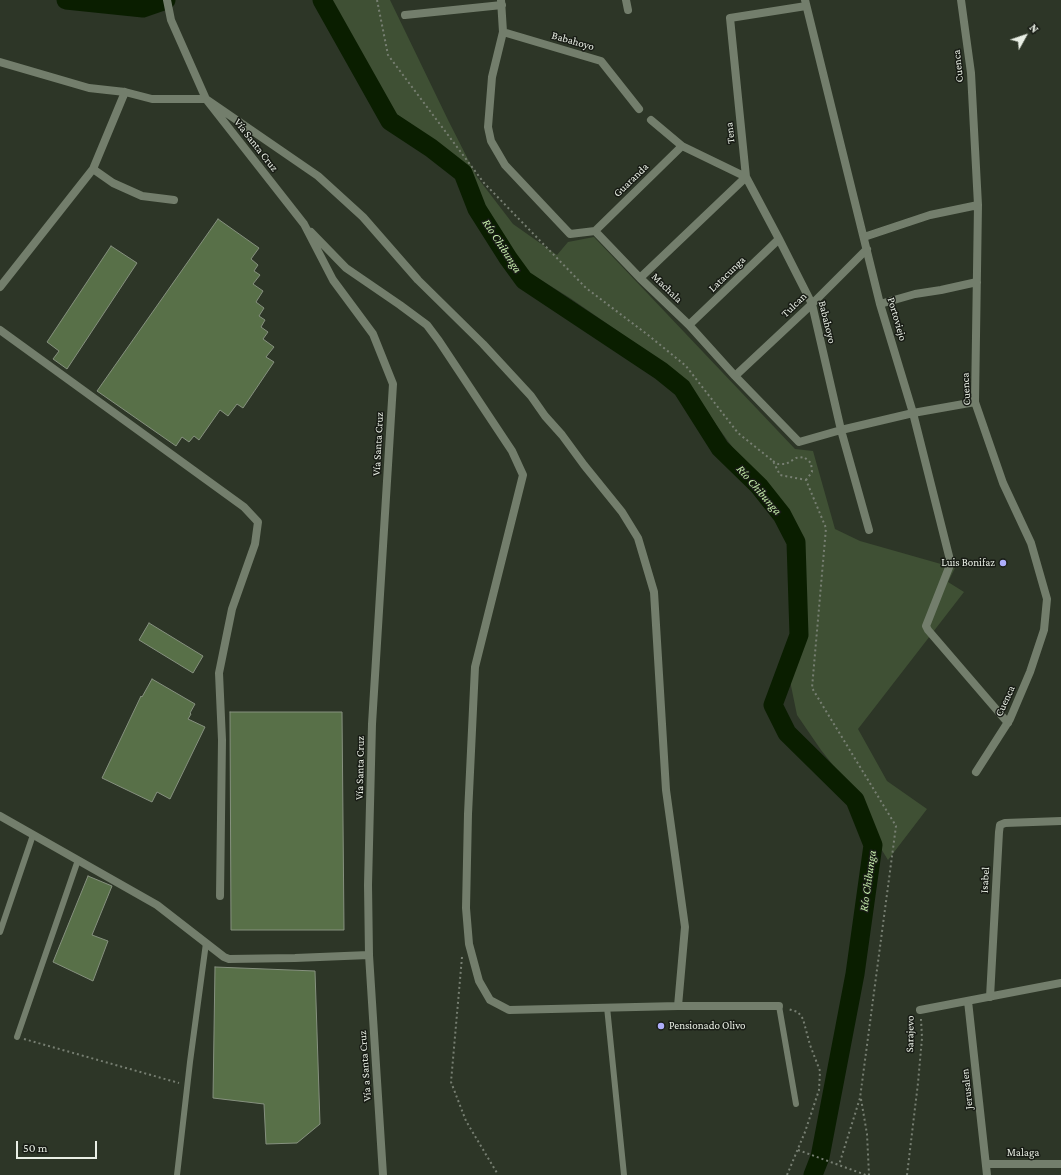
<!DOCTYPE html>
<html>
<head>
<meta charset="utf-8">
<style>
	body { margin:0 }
	#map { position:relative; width:1061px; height:1175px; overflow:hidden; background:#2d3627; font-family:"Crimson Pro",serif }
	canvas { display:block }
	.north { position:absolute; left:1005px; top:16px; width:40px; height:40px; -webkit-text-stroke:3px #181c15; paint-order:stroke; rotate:50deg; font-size:11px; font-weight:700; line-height:16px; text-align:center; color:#e9efe5 }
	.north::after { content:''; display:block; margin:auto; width:14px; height:18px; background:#e9efe5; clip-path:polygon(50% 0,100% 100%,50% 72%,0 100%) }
	.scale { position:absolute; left:16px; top:1141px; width:81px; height:18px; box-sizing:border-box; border:2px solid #e9efe5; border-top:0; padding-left:5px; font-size:12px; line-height:14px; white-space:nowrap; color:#e9efe5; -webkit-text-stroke:3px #181c15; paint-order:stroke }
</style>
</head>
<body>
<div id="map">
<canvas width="1061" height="1175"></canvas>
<div class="north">N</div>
<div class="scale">50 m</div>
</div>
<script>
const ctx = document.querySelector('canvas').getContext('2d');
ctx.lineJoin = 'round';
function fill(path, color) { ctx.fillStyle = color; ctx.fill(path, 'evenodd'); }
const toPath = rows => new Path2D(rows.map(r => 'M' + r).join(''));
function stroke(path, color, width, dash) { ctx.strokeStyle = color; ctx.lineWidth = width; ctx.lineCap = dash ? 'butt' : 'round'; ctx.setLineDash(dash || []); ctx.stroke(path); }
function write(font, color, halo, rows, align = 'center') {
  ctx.font = font + ' "Crimson Pro",serif'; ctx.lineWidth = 3; ctx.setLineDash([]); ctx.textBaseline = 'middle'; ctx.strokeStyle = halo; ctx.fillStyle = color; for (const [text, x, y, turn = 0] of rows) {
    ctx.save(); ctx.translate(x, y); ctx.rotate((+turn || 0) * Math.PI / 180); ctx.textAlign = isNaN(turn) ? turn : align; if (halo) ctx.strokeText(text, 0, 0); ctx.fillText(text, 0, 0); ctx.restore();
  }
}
fill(toPath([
	[332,0,390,0,449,122,477,177,513,224,557,255,568,242,594,237,795,449,813,451,835,529,860,541,955,568,948,582,964,592,858,729,887,781,927,809,888,860,875,839,867,812,844,779,821,750,797,715,789,676,803,619,806,571,799,532,773,489,736,452,695,396,661,361,570,298,520,267,494,224,448,154,425,134,392,111,357,49]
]), '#3f5034');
stroke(toPath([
	[66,0,143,8,166,0],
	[322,0,390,121,431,148,463,173,477,209,508,258,524,280,661,371,682,388,720,448,759,486,782,515,796,542,799,635,773,705,787,733,855,800,873,845,855,974,820,1157,813,1175]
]), '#0a1e00', 19);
const building = toPath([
	[218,219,259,248,251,259,258,265,254,271,260,275,253,284,263,291,256,302,264,308,259,316,265,320,261,327,268,332,263,339,274,347,266,357,274,362,243,408,237,404,228,416,220,410,199,440,194,436,189,442,182,437,176,446,97,391,218,219],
	[111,246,137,263,67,369,53,359,59,351,47,342,111,246],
	[149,623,203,656,193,673,139,640,149,623],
	[152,679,195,704,190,713,191,714,188,719,205,727,170,799,157,792,152,802,102,778,141,696,142,697,152,679],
	[230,712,342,712,344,930,231,930,230,712],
	[88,876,112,886,92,935,108,941,93,981,53,962,88,876],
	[215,967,315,971,320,1124,297,1143,266,1144,264,1104,213,1098,215,967]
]);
fill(building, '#587048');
stroke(building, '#86917f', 1);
stroke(toPath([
	[377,0,388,55,484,183,586,288,648,335,686,366,738,433,773,461,780,475,806,480,826,528,812,688,896,826,860,1098,839,1165],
	[773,461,778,464,786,464,796,458,804,457,811,463,812,472,806,480],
	[462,957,451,1082,466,1121,497,1173,497,1175],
	[24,1039,179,1083],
	[861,1099,867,1134,869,1175],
	[798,1150,866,1175],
	[787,1175,805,1132,819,1090,820,1071,810,1045,803,1019,798,1012,788,1009],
	[907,1175,918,1083,922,1038,921,1019]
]), '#777f72', 2, [2, 3]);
stroke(toPath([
	[0,932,33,835],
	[779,1006,796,1104],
	[607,1007,624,1175],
	[17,1037,78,860],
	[177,1175,190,1062,206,943]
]), '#737e6c', 6);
stroke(toPath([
	[167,0,171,20,206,99,304,224,333,280,373,334,393,384,372,724,368,885,369,955,383,1175],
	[501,0,503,32,492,77,488,127,491,141,505,165,570,234,595,231,640,278,689,325,735,376,799,442,841,430,913,413,975,402],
	[626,0,628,10],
	[805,0,880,304,913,413,950,560,950,565,926,626,928,630,1008,723],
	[961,0,971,73,978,205,975,402,1003,483,1031,543,1047,599,1044,630,1030,672,1010,719,976,772],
	[405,15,502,5],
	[503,32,601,61,639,109],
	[0,62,89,88,125,92,152,99,206,99,318,176,363,217,418,280,483,344,531,396,545,416,562,435,584,465,622,512,638,538,654,592,666,790,685,927,678,1006],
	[651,120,682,146,746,177,779,239,812,304,841,430,869,530],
	[93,169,113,183,142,196,174,200],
	[746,177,730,18,806,6],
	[595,231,682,146],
	[311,232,346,268,400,305,427,325,439,341,512,451,523,475,475,667,468,814,466,908,469,944,479,981,490,1000,509,1010,678,1006,779,1006],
	[864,237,930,215,978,205],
	[640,278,746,177],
	[0,287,93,169,125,92],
	[880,304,915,294,941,290,977,282],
	[689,325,779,239],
	[0,330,244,507,258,522,255,544,232,609,219,673,222,740,220,896],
	[735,376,812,304,867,249],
	[0,816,157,905,224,957,229,959,295,958,369,955],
	[990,997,999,832,1000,825,1005,823,1061,821],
	[968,1001,987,1175],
	[920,1010,1061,983],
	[986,1164,1061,1164]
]), '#737e6c', 8);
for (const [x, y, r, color] of [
	[1003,563,4,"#aeaefb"],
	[661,1026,4,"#aeaefb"]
]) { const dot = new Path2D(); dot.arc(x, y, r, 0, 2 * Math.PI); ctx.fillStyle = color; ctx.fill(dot); stroke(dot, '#181c15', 1.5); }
write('11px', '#e9efe5', '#181c15', [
	["Babahoyo",573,41,16],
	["Cuenca",958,66,-96],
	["Tena",730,133,-96],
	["Vía Santa Cruz",256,145,52],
	["Guaranda",631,180,-44],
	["Latacunga",727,274,-44],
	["Machala",667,288,44],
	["Tulcan",794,305,-44],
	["Portoviejo",897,319,74],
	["Babahoyo",827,322,76],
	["Cuenca",966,389,-93],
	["Vía Santa Cruz",378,444,-87],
	["Cuenca",1005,701,-65],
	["Vía Santa Cruz",360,768,-89],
	["Isabel",985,880,-87],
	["Sarajevo",910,1034,-89],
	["Vía a Santa Cruz",365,1066,-94],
	["Jerusalen",967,1089,-96],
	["Malaga",1023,1153]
]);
write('11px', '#e9efe5', '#181c15', [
	["Luis Bonifaz",995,563],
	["Pensionado Olivo",669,1026,"left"]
], 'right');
write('italic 12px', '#c5ecab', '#181c15', [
	["Río Chibunga",502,246,57],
	["Río Chibunga",759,490,49],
	["Río Chibunga",868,881,-82]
]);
</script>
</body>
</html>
